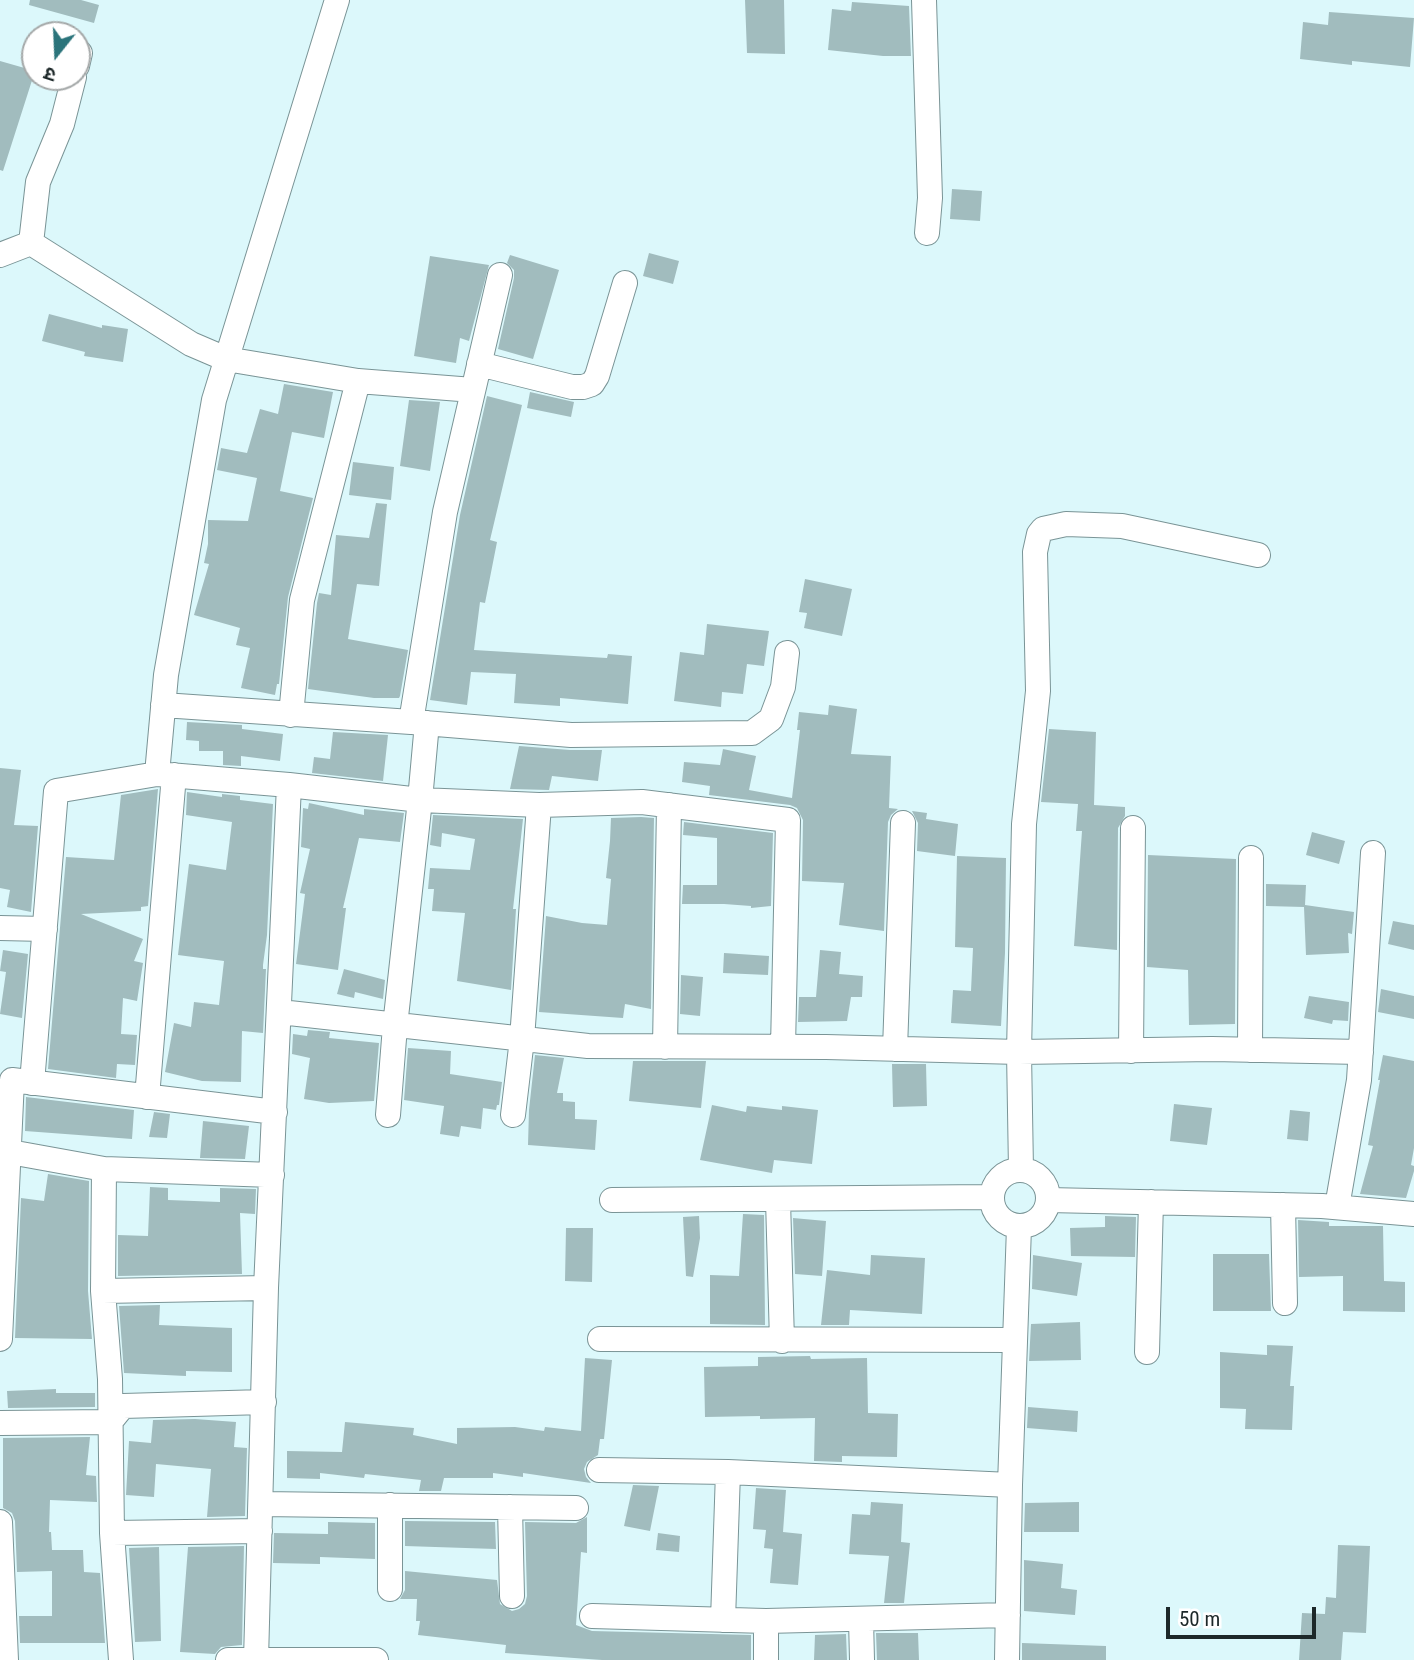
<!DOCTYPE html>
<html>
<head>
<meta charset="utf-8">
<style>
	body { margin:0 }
	#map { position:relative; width:1414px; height:1660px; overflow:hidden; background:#dcf8fb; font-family:"Roboto Condensed","Noto Sans Devanagari",sans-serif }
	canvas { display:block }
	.north { position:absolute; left:21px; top:21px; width:70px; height:70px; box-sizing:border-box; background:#fff; border:2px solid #a5a9a9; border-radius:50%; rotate:198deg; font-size:19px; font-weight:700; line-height:28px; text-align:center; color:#1d2829 }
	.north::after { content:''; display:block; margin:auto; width:24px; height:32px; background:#2b747b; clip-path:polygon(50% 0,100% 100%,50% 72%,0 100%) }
	.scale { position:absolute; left:1166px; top:1607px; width:150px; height:32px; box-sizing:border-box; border:4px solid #1d2829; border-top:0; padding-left:9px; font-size:21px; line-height:24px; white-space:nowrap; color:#1d2829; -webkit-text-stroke:5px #fff; paint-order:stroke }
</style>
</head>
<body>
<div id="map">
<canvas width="1414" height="1660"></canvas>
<div class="north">उ</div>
<div class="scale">50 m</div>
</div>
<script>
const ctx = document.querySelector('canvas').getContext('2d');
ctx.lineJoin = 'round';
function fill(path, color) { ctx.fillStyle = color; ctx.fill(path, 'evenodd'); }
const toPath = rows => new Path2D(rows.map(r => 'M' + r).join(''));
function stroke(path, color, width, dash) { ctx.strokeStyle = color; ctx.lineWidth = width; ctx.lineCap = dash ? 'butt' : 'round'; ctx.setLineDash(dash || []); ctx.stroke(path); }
fill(toPath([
	[30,0,81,0,99,5,94,23,29,5],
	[745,0,784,0,785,54,747,53],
	[852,2,909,6,911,56,883,56,828,50,832,9,851,11],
	[1329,12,1414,18,1410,67,1352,61,1352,65,1300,59,1303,22,1328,25],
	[0,61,35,71,3,171,0,170],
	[952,189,982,191,980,221,950,219],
	[649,253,679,261,673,284,643,276],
	[510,255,559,270,533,359,498,349,514,278,514,270,507,263],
	[430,256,489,265,469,341,460,338,456,363,414,356],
	[49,314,102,328,102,325,128,329,123,362,84,356,85,352,42,341],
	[284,384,333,392,324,438,292,432,280,491,313,498,288,597,279,684,277,684,275,695,241,688,250,648,236,645,240,628,194,615,209,564,204,563,208,544,208,520,248,521,257,478,217,470,221,448,247,453,260,409,278,414],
	[530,392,574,402,571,417,527,408],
	[487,396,522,405,490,540,497,542,485,603,480,602,474,650,607,658,608,654,632,656,628,704,560,698,560,706,514,703,516,674,471,672,467,705,430,700,460,515],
	[409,400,440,402,430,471,400,466],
	[353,462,394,467,391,500,349,495],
	[376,503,387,504,379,586,357,584,348,639,408,650,400,696,399,698,374,698,308,689,317,603,319,593,331,595,336,535,369,538],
	[805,579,852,589,842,636,804,628,807,613,799,612],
	[707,624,769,631,764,666,747,664,743,694,722,692,721,707,674,701,680,652,704,655],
	[829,705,857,709,851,754,891,756,889,808,898,809,891,815,888,822,884,931,839,925,844,883,802,881,803,820,797,808,790,805,709,795,710,786,682,782,684,762,720,765,723,749,756,756,749,790,792,798,800,730,797,730,799,712,828,715],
	[187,722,242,725,242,729,283,734,280,761,241,756,241,766,223,765,223,751,199,751,199,741,186,740],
	[1049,729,1096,732,1094,805,1125,807,1125,816,1118,828,1117,950,1074,946,1082,831,1076,831,1078,804,1041,802],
	[333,732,388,735,383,781,312,773,314,757,330,759],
	[519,746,570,750,602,750,598,781,552,776,549,790,510,789],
	[0,768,21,770,14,825,38,826,31,912,7,907,10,890,0,888],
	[158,789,148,906,141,907,141,911,81,914,143,939,134,961,143,963,137,1001,123,998,121,1034,137,1035,135,1065,117,1064,116,1078,48,1069,66,857,114,860,121,795],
	[187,792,222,797,222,794,240,796,240,800,273,804,267,935,263,965,263,969,266,969,263,1033,242,1031,241,1082,202,1081,165,1072,174,1023,191,1027,194,1002,219,1005,224,961,178,955,189,864,226,870,232,822,186,815],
	[309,803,364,815,364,809,404,813,400,842,359,838,343,908,346,908,338,970,296,964,305,894,300,893,310,849,301,847,303,808,308,809],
	[912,811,927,813,926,819,958,824,955,856,917,851,918,823],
	[433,815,523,819,513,909,516,909,511,990,457,981,465,913,432,911,434,889,428,889,430,868,470,870,475,839,442,833,441,847,430,845],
	[641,817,654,818,651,1009,625,1004,623,1018,539,1012,546,916,582,923,607,925,611,879,606,878,610,841,611,818],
	[684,822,773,833,771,906,751,908,751,906,724,904,682,904,683,885,717,885,717,838,683,835],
	[1312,832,1345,841,1339,864,1306,855],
	[1148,855,1236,859,1235,1024,1189,1025,1188,970,1147,967],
	[957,856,1006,858,1005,953,1001,1026,951,1023,953,990,971,991,973,948,955,947],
	[1266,884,1306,885,1305,905,1354,912,1352,934,1348,933,1349,953,1306,955,1304,907,1266,906],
	[1393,921,1414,925,1414,950,1388,944],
	[3,950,28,954,22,1018,0,1014,6,972,0,971],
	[820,950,841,952,839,974,863,976,862,997,851,997,847,1021,798,1022,799,997,816,997],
	[724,953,769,956,768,975,723,973],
	[344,969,385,980,383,999,355,992,354,998,337,994],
	[681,975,703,977,700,1016,680,1014],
	[1381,989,1414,996,1414,1019,1378,1012],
	[1309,996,1349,1002,1348,1021,1333,1020,1332,1024,1304,1018],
	[308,1030,330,1032,329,1038,379,1043,374,1101,329,1103,304,1099,310,1058,292,1054,293,1034,307,1036],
	[408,1048,451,1051,450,1074,502,1082,499,1105,497,1105,496,1110,483,1108,481,1129,461,1126,459,1137,440,1134,444,1106,404,1100],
	[535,1055,564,1058,557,1093,563,1093,563,1101,575,1102,575,1119,597,1120,595,1150,528,1145,529,1110],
	[1383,1055,1414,1061,1414,1148,1411,1165,1414,1166,1414,1171,1406,1198,1360,1194,1373,1146,1368,1145,1380,1080,1378,1080],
	[633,1061,706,1061,701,1108,629,1101],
	[892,1064,926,1064,927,1106,893,1107],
	[26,1097,134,1110,132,1139,25,1131],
	[1174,1104,1212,1108,1207,1145,1170,1141],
	[712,1105,746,1112,747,1106,782,1110,782,1106,818,1110,812,1164,774,1160,772,1173,700,1160],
	[1290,1110,1310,1112,1308,1141,1287,1139],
	[154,1112,170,1114,167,1138,149,1137],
	[203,1121,249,1126,245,1159,200,1158],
	[48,1174,89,1181,88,1291,92,1339,15,1338,21,1198,44,1201],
	[150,1187,168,1188,168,1200,220,1202,220,1188,256,1189,255,1214,240,1213,242,1274,118,1276,118,1235,148,1236],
	[743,1214,764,1215,765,1325,710,1324,710,1275,739,1276],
	[699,1216,700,1238,693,1277,686,1276,683,1217],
	[1105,1216,1136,1217,1135,1257,1071,1256,1070,1228,1105,1227],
	[793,1218,826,1221,822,1276,795,1274],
	[1298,1220,1329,1222,1329,1226,1383,1226,1384,1281,1405,1282,1405,1312,1343,1311,1343,1276,1299,1277],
	[566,1228,593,1228,592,1282,565,1281],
	[1213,1254,1269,1254,1271,1311,1213,1311],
	[871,1255,925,1258,922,1314,850,1310,849,1325,821,1325,827,1270,870,1275],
	[1033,1255,1082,1263,1077,1296,1032,1289],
	[160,1305,159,1325,232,1328,232,1372,186,1371,186,1376,124,1373,119,1306],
	[1080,1322,1081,1360,1029,1361,1031,1324],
	[1267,1345,1293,1346,1290,1386,1294,1386,1292,1430,1245,1429,1246,1409,1220,1408,1220,1352,1267,1355],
	[810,1356,811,1359,867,1358,868,1413,898,1414,897,1457,842,1456,842,1462,814,1461,815,1418,760,1419,760,1416,705,1417,704,1367,758,1366,758,1357],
	[585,1358,612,1360,604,1439,600,1439,598,1455,587,1462,584,1469,586,1477,591,1483,523,1473,523,1477,493,1473,493,1478,444,1478,441,1491,419,1491,421,1480,365,1474,364,1478,320,1473,320,1479,287,1478,287,1451,342,1452,345,1422,414,1428,413,1435,457,1444,457,1428,515,1427,544,1431,545,1427,581,1431],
	[56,1389,56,1393,95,1393,95,1407,8,1408,7,1391],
	[1028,1407,1078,1411,1077,1432,1027,1428],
	[195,1419,236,1422,234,1447,247,1448,245,1516,207,1517,211,1469,156,1464,154,1497,126,1495,129,1441,151,1443,153,1420],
	[90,1437,86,1475,96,1476,97,1502,50,1500,49,1532,51,1532,52,1550,83,1550,84,1572,100,1573,105,1643,20,1643,19,1616,52,1616,52,1571,17,1572,15,1521,12,1513,3,1508,3,1438],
	[633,1485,659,1486,650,1531,624,1526],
	[756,1488,786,1490,783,1532,802,1534,798,1585,770,1583,773,1549,764,1548,766,1530,753,1529],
	[871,1502,903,1504,901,1542,910,1543,904,1603,884,1603,889,1556,849,1554,852,1514,870,1515],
	[1079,1502,1079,1532,1024,1532,1025,1503],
	[587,1517,587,1553,581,1552,576,1625,592,1631,751,1635,751,1660,602,1660,505,1653,506,1645,418,1635,420,1621,416,1621,417,1599,400,1599,405,1590,405,1571,497,1580,500,1604,512,1611,519,1609,525,1604,527,1596,525,1522,576,1523],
	[405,1521,495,1522,496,1549,405,1546],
	[328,1522,375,1523,375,1559,320,1557,320,1564,273,1563,274,1533,328,1534],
	[658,1533,680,1536,679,1552,656,1550],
	[1338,1545,1370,1546,1366,1633,1343,1632,1341,1660,1299,1660,1302,1613,1325,1614,1326,1597,1336,1598],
	[244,1546,242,1645,221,1647,215,1654,180,1652,188,1547],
	[159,1547,161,1641,135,1642,129,1548],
	[1024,1560,1063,1564,1061,1588,1077,1590,1075,1615,1024,1611],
	[876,1633,918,1633,919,1660,877,1660],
	[846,1634,847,1660,814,1660,815,1635],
	[1022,1643,1106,1646,1106,1660,1022,1660]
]), '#a1bcbe');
const street = toPath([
	[924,0,930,198,927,233],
	[77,66,80,53],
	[74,77,62,124,38,182,31,243,191,344,226,359,358,381,473,390],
	[0,255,31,243],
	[479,364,572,387,583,387,592,384,597,376,625,283],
	[163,705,411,722,445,512,500,275],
	[291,715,302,600,358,381],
	[412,722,571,735,752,733,771,719,783,687,787,653],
	[427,723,420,800,539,805,522,1039,513,1115],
	[289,785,420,800,395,1026,388,1115],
	[539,805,642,802,788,820,783,1047],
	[0,928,45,929],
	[280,1012,588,1046,826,1047,1019,1052,1024,824,1038,691,1035,552,1039,534,1043,529,1066,524,1122,526,1258,555],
	[665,1047,669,805],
	[895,1049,903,823],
	[1250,1050,1251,858],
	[1131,1051,1133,828],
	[32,1083,56,791,157,774],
	[147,1097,174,775],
	[10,1152,104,1169,103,1291,110,1379,112,1533,121,1660],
	[104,1169,272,1175],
	'992 1198a28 28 0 1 1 56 0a28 28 0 1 1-56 0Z',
	[1021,1170,1019,1052,1212,1049,1361,1052],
	[612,1200,991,1197],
	[778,1200,782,1341],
	[1048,1200,1322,1206,1414,1214],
	[1283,1205,1285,1303],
	[1337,1207,1359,1080,1373,853],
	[103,1291,266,1288],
	[0,1339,12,1080,275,1112],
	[600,1339,1014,1340],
	[1147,1352,1151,1202],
	[110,1422,123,1406,264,1402],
	[0,1423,110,1422],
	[599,1470,728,1472,1010,1485],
	[261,1504,576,1508],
	[390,1505,390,1589],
	[510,1507,512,1596],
	[0,1522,6,1660],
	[112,1533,260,1531],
	[592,1616,766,1621],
	[861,1619,862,1660],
	[723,1620,728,1472],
	[228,1660,376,1660],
	[256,1660,266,1288,289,785,157,774,166,675,214,400,337,0],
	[766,1660,766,1621,1008,1615],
	[1007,1660,1010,1485,1019,1227]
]);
stroke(street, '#7a9496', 26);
stroke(street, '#fff', 24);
</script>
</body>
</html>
